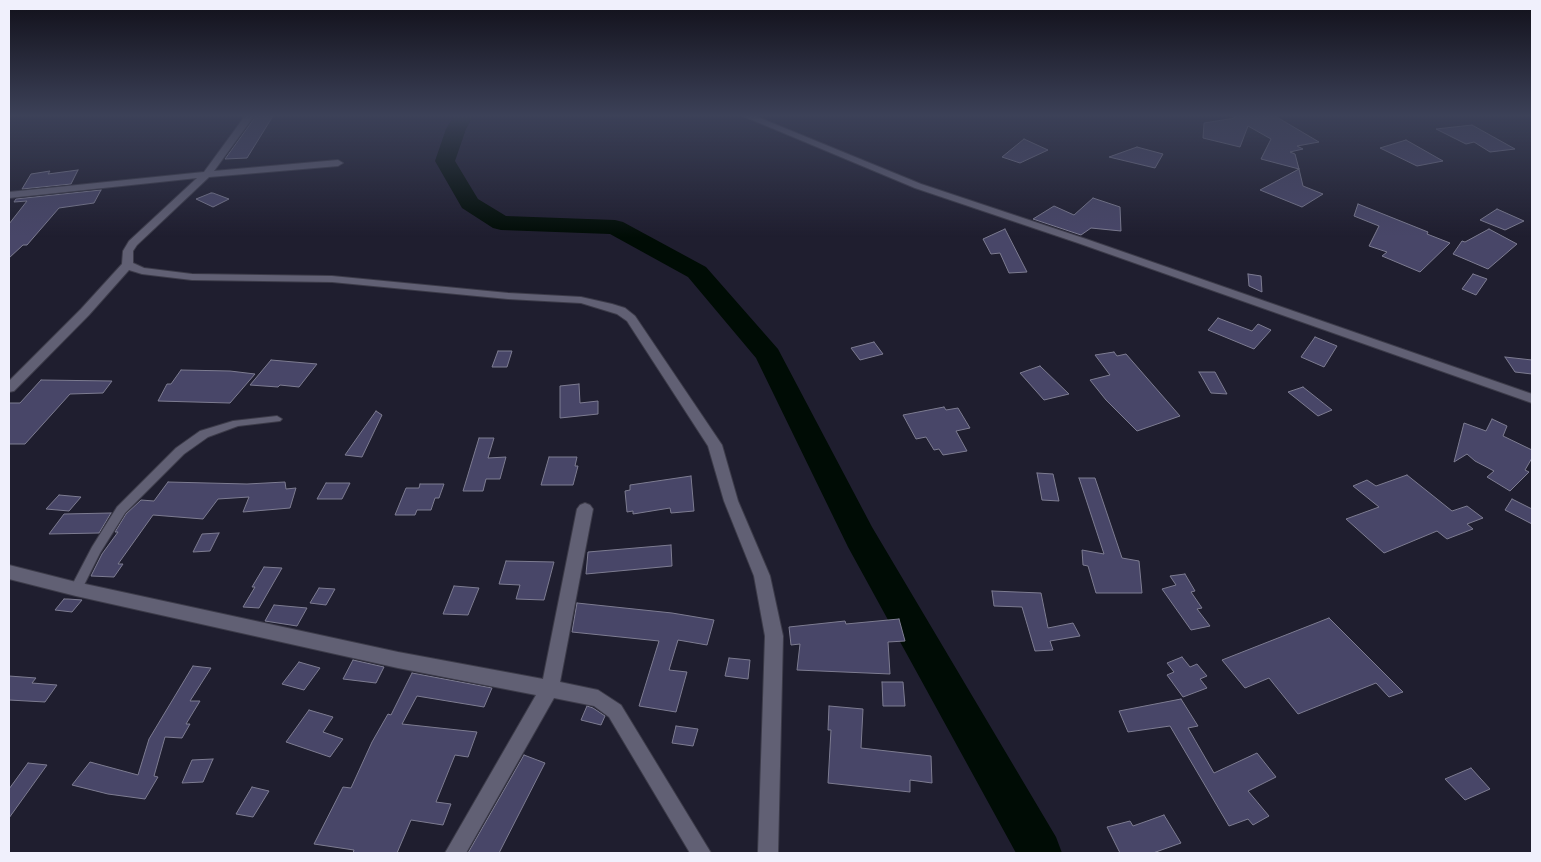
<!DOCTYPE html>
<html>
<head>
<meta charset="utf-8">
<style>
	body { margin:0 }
	#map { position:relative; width:1541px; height:862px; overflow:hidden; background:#1f1e2f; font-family:Merriweather,serif }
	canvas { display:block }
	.frame { position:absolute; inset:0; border:10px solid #f0f0fc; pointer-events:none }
</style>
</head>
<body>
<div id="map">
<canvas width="1541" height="862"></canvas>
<div class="frame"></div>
</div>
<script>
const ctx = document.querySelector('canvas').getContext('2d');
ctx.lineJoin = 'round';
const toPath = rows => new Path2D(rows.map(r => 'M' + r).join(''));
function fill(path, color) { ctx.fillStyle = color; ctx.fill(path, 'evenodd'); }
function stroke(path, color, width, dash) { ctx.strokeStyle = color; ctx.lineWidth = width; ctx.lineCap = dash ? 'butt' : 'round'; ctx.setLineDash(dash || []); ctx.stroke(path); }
fill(toPath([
	[454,116,473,116,466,129,455,161,478,199,506,216,615,220,623,222,706,267,778,349,872,527,1056,837,1062,853,1016,853,848,547,756,358,688,277,610,234,501,230,493,228,462,208,435,161,446,129,454,116]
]), '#000c05');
const building = toPath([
	[256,116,273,116,247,158,225,159,256,116],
	[1232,116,1275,116,1319,142,1297,146,1303,149,1290,152,1295,154,1299,169,1261,159,1271,139,1248,126,1240,147,1203,138,1204,123,1235,118,1232,116],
	[1472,125,1515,149,1490,152,1474,142,1466,144,1436,129,1472,125],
	[1024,139,1048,150,1020,163,1002,157,1024,139],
	[1406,140,1443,161,1417,166,1380,148,1406,140],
	[1137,147,1163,154,1155,168,1109,157,1137,147],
	[1299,169,1303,186,1323,194,1302,207,1260,190,1299,169],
	[78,170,71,184,22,189,31,174,50,171,48,174,78,170],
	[101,190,94,203,59,208,27,245,23,245,9,258,9,224,27,201,14,202,16,199,101,190],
	[211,193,213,193,229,199,213,207,196,199,211,193],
	[1093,198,1120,207,1121,231,1091,228,1081,235,1033,219,1054,206,1074,215,1093,198],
	[1358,204,1428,232,1427,234,1450,243,1420,272,1382,256,1387,252,1369,246,1379,226,1354,216,1358,204],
	[1497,209,1524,221,1505,230,1480,220,1497,209],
	[1005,229,1027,272,1009,273,1000,253,991,254,983,239,1005,229],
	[1489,229,1517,244,1488,269,1453,254,1462,241,1465,242,1489,229],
	[1248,274,1261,276,1262,292,1249,286,1248,274],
	[1473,274,1487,279,1476,295,1462,289,1473,274],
	[1218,318,1252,331,1258,324,1271,330,1254,349,1208,330,1218,318],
	[1315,337,1337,346,1324,367,1301,357,1315,337],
	[874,342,883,354,860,360,851,348,874,342],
	[498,351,512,351,507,367,492,367,498,351],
	[1114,352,1117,356,1126,354,1180,416,1137,431,1106,400,1090,380,1110,375,1095,355,1114,352],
	[1505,357,1532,360,1532,374,1515,372,1505,357],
	[271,360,317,364,299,387,280,385,278,387,250,385,271,360],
	[1040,366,1069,394,1044,400,1020,373,1040,366],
	[181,370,230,371,255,374,230,403,158,401,167,384,171,384,181,370],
	[1199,372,1215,372,1227,394,1211,393,1199,372],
	[41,380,112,381,103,393,70,394,25,444,9,444,9,403,20,403,41,380],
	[579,384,580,403,598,401,598,414,560,418,560,386,579,384],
	[1303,387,1332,410,1318,416,1288,392,1303,387],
	[944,407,946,410,958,408,970,428,956,431,967,451,943,455,939,449,934,450,926,437,916,439,903,415,944,407],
	[376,411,382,415,362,457,345,455,376,411],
	[1492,419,1507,426,1503,436,1532,450,1532,458,1525,470,1529,472,1510,491,1487,477,1494,471,1475,461,1467,454,1454,462,1464,423,1486,431,1492,419],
	[479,438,494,438,488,458,506,457,500,479,486,479,483,491,463,491,479,438],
	[549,457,577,457,575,466,578,466,573,485,541,485,549,457],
	[1037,473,1053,474,1059,501,1042,500,1037,473],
	[1407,475,1452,511,1467,506,1483,518,1467,524,1473,529,1447,539,1437,531,1384,553,1346,519,1379,507,1353,486,1367,480,1376,486,1407,475],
	[691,476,694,511,671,513,670,508,633,514,633,511,627,512,625,491,630,490,630,485,691,476],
	[1079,478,1095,478,1122,558,1139,561,1142,593,1096,593,1088,566,1083,565,1082,550,1104,554,1079,478],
	[168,482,247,484,285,482,286,489,296,488,290,508,243,512,249,497,218,499,203,519,153,515,118,564,123,564,114,577,91,576,102,554,118,532,115,532,126,514,141,500,154,501,168,482],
	[326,483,350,483,342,499,317,499,326,483],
	[420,484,444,484,439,498,435,498,431,510,417,510,415,515,395,515,406,488,419,488,420,484],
	[59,495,81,497,69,511,46,509,59,495],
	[1512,499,1532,509,1532,524,1505,510,1512,499],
	[111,513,99,533,49,534,64,514,111,513],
	[219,533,210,551,193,552,202,534,219,533],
	[671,545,672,566,586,574,588,552,671,545],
	[506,561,554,562,544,600,516,599,520,585,499,584,506,561],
	[264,567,282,568,259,608,243,607,255,587,252,587,264,567],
	[1185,574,1195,591,1191,592,1202,608,1197,609,1210,626,1191,630,1162,589,1176,585,1170,576,1185,574],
	[454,586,479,588,468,615,443,614,454,586],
	[319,588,335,589,326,605,310,603,319,588],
	[992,591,1041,593,1048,628,1073,623,1080,636,1050,641,1053,650,1035,651,1022,607,994,606,992,591],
	[64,599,68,599,82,600,72,612,55,610,64,599],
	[577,603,672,613,714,620,707,645,678,640,669,670,687,672,676,712,639,706,659,641,572,632,577,603],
	[274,605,307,608,297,626,265,621,274,605],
	[1329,618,1403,692,1389,697,1376,683,1298,714,1269,678,1245,688,1222,660,1329,618],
	[899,619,905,641,888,642,890,674,797,670,800,644,791,645,789,627,845,621,846,624,899,619],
	[1182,657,1190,667,1197,664,1207,676,1200,679,1207,688,1183,697,1167,675,1174,672,1167,663,1182,657],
	[729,658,750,660,748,679,725,676,729,658],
	[353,660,384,667,376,683,343,679,353,660],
	[299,662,320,668,304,690,282,684,299,662],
	[193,666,211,668,190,701,200,701,186,724,190,724,182,738,165,737,154,776,158,777,145,799,108,794,72,785,90,762,138,775,149,739,193,666],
	[412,673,492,688,484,707,417,696,402,724,477,732,468,757,455,755,436,802,451,804,443,825,411,820,397,853,353,853,354,850,314,844,343,787,351,788,372,742,388,714,391,715,412,673],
	[9,676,36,678,32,683,57,685,45,702,9,700,9,676],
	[882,682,903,682,905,706,883,706,882,682],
	[1181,699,1198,726,1188,728,1214,773,1257,753,1276,777,1248,791,1269,816,1253,825,1248,819,1229,826,1170,726,1128,732,1119,711,1181,699],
	[587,706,593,708,605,716,601,725,581,720,587,706],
	[829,706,863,709,861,748,931,756,932,783,910,780,910,792,828,783,831,730,828,730,829,706],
	[309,710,333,717,323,732,343,739,330,757,286,742,309,710],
	[676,726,698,729,693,746,672,743,676,726],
	[524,755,545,763,499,853,468,853,524,755],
	[213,759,203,782,182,783,192,760,213,759],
	[28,763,47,765,9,818,9,789,28,763],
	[1471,768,1490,789,1465,800,1445,779,1471,768],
	[252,787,269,791,253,817,236,814,252,787],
	[1164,815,1181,843,1153,853,1120,853,1107,827,1130,821,1133,826,1164,815]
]);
fill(building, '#484668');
stroke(building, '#7d7c91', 1);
const service = toPath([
	[277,416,282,419,280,421,238,426,208,437,184,454,125,513,100,553,80,593,76,594,72,593,70,589,92,547,117,507,176,448,200,431,233,421,277,416]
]);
const minor = toPath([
	[245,116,254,116,214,171,338,160,343,163,338,166,209,177,137,245,133,251,133,263,144,268,192,274,332,276,508,293,581,297,612,304,625,308,635,316,722,445,738,501,770,576,783,636,778,853,758,853,765,636,754,576,724,501,708,446,627,321,617,314,581,303,508,299,332,282,192,280,142,274,129,270,89,315,14,391,9,392,9,381,81,309,122,264,123,251,129,241,197,178,9,198,9,192,204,172,245,116],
	[743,116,755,116,921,184,1086,239,1532,394,1532,403,1078,243,915,188,743,116],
	[585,503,590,505,593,509,560,682,598,690,621,705,711,853,690,853,609,717,594,706,554,698,466,853,445,853,536,695,398,668,76,596,9,579,9,565,76,582,398,652,543,679,577,509,580,505,585,503]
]);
stroke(service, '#3c3b49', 2);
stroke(minor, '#3c3b49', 2);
fill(service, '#616074');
fill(minor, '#616074');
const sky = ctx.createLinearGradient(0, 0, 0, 237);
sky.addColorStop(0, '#11101a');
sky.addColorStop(0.49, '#3c4158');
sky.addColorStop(1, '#3c415800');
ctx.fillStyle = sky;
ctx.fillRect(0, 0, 1541, 237);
</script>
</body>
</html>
